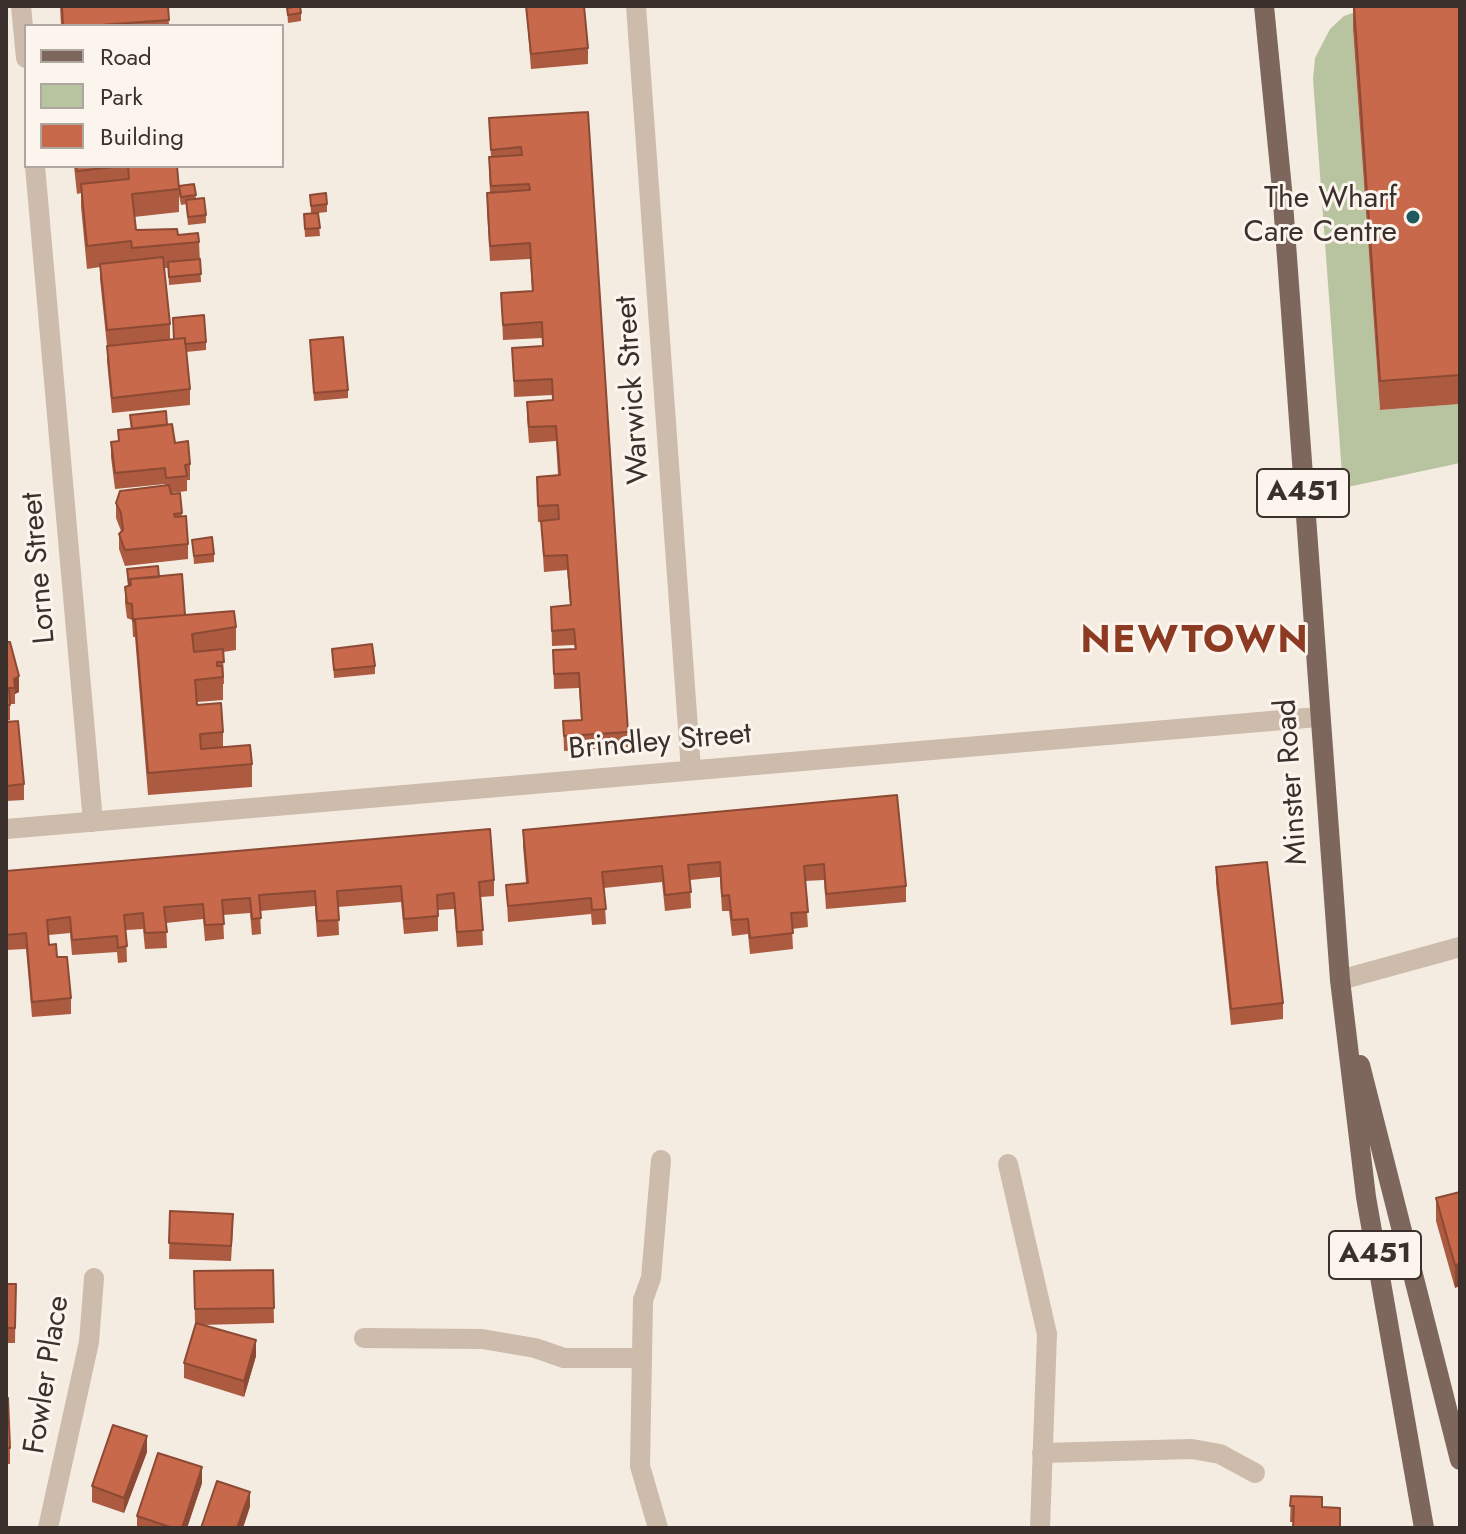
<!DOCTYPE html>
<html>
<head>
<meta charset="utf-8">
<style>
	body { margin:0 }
	#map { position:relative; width:1466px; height:1534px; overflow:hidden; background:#f4ebe1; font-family:Jost,sans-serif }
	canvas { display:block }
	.frame { position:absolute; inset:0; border:8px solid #3b302b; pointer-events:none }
	.legend { position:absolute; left:24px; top:24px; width:260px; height:144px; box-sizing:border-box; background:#fbf5ee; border:2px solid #aea6a0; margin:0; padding:10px 14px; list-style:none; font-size:24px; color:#3b302b }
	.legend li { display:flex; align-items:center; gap:16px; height:40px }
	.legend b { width:40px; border:2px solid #aea6a0 }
</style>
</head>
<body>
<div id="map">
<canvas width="1466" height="1534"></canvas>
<div class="frame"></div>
<ul class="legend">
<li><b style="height:10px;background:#7d675c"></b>Road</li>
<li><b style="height:22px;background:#b8c4a0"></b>Park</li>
<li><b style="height:22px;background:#c8694b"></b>Building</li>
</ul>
</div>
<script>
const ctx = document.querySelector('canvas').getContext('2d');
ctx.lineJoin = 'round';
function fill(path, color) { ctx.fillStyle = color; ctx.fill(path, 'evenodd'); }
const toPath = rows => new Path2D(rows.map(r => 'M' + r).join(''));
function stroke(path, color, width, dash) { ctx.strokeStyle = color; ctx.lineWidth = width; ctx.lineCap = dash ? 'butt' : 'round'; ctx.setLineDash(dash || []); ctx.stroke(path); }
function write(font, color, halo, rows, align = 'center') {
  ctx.font = font + ' Jost,sans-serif'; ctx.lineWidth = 6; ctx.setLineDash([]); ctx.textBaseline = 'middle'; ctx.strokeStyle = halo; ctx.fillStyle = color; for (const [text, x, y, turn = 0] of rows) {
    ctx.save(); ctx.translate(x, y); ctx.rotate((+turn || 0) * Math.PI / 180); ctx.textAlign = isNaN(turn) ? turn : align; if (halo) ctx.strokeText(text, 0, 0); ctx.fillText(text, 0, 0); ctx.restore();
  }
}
fill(toPath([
	[1372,6,1353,31,1380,410,1460,404,1460,463,1343,488,1313,79,1315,58,1330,29,1344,16]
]), '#b8c4a0');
stroke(toPath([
	[1008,1164,1047,1334],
	[643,1300,651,1278,661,1160],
	[364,1338,482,1339,535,1348,564,1358],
	[1042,1453,1192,1449,1220,1454,1255,1473]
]), '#cdbbac', 20);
stroke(toPath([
	[21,6,26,58],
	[636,6,691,770],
	[35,166,93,822],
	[6,829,1318,717],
	[1340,980,1460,947],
	[643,1300,640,1466,658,1528],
	[564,1358,641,1358],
	[48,1528,89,1342,94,1278],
	[1040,1528,1047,1334]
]), '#cdbbac', 20);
stroke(toPath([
	[1264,6,1282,189,1340,980,1366,1197,1424,1528],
	[1360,1065,1460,1460]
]), '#7d675c', 20);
fill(toPath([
	[60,6,170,6,168,6,169,26,61,26],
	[526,6,588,48,588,64,531,69],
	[1353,6,1460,6,1460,404,1380,410,1353,30],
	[287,8,301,13,301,21,288,23],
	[588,112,628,747,564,751,563,721,581,720,579,688,554,689,553,650,575,649,574,645,552,646,551,607,570,605,567,570,544,572,541,522,538,522,537,493,537,477,558,475,556,441,529,443,527,418,527,402,552,400,552,395,514,397,512,348,542,346,542,338,503,340,501,293,532,291,530,259,490,261,487,209,487,193,490,193,489,173,489,157,491,157,489,118],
	[74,166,177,166,179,187,194,184,196,199,206,215,206,223,188,225,186,204,181,205,179,195,179,212,134,217,136,230,178,235,199,242,201,282,169,285,168,268,164,268,170,324,170,339,206,342,206,350,186,352,190,389,190,405,112,413,107,361,107,346,100,279,100,267,87,269,81,207,81,193,77,194],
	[310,195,327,204,327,212,318,213,320,236,305,237,304,214,311,213],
	[310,340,348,390,348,398,314,401],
	[130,415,167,425,175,443,190,464,190,480,187,480,187,491,171,493,180,493,182,517,188,544,188,559,125,566,119,549,119,534,121,531,116,518,116,503,165,486,165,484,115,489,111,457,111,442,118,441,118,430,131,429],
	[192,540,214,554,214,562,194,564],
	[127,569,159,577,185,615,236,627,236,650,223,652,224,684,223,684,223,700,197,702,197,705,223,732,223,747,252,764,252,787,148,795,135,637,133,637,132,620,127,618,125,603,125,587,128,586],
	[6,602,7,618,7,633,6,633],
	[6,642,19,692,15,694,15,704,10,704,10,720,6,721],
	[332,649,375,666,375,674,334,678],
	[6,722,24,784,24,800,6,801],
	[897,795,906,886,906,902,826,909,824,880,805,881,808,927,792,929,793,949,750,954,748,934,732,936,729,911,722,911,720,877,690,880,691,908,665,911,662,882,604,888,606,924,592,925,591,914,508,922,506,885,526,883,523,846,523,830],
	[1216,867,1283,1003,1283,1019,1231,1025,1216,883],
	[6,871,494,880,494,896,481,897,483,945,457,947,454,909,438,910,438,931,404,934,401,902,338,907,339,935,317,937,315,906,260,911,261,934,252,935,250,913,223,915,224,939,205,941,203,919,166,923,167,948,145,949,143,929,126,930,127,962,118,963,117,952,72,955,70,933,49,935,49,945,57,957,71,998,71,1014,32,1017,26,949,6,950],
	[1460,1192,1455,1288,1436,1221,1436,1198],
	[170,1211,233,1229,231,1261,169,1259],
	[273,1270,274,1323,202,1325,256,1356,244,1397,184,1378,184,1363,195,1325,194,1271],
	[6,1284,16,1284,15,1343,6,1343],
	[6,1397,10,1448,10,1464,6,1464],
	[147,1452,124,1513,92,1502,92,1486],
	[202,1483,187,1528,137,1528,137,1516],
	[1291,1496,1322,1497,1294,1522,1290,1522]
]), '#ac5a40');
fill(toPath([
	[19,676,19,692,15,694,14,679],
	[1460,1264,1460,1286,1455,1288,1455,1265],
	[256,1340,256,1356,244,1397,244,1381],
	[147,1436,147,1452,124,1513,124,1498],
	[202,1467,202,1483,187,1528,182,1528],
	[250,1492,250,1507,243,1528,237,1528]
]), '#8c4a34');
const building = toPath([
	[62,6,168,6,169,20,87,26,63,26,62,6],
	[300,6,301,13,288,15,287,8,300,6],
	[526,6,584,6,588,48,531,54,526,6],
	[1354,6,1460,6,1460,375,1380,381,1354,6],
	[588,112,628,732,564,736,563,721,582,720,579,673,554,674,553,650,576,649,574,629,552,631,551,607,571,605,567,555,544,556,541,521,559,519,558,505,538,506,537,477,560,475,556,426,529,427,527,402,553,400,552,379,514,381,512,348,543,346,542,322,503,325,501,293,533,291,530,243,490,246,487,193,530,190,529,184,491,186,489,157,522,155,521,147,491,150,489,118,588,112],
	[76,166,123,166,77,171,76,166],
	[128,166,177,166,179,189,132,194,136,230,177,229,178,235,198,233,199,242,132,248,131,241,87,246,81,184,129,179,128,166],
	[194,184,196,195,181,197,179,186,194,184],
	[326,193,327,204,311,206,310,195,326,193],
	[204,198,206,215,188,217,186,200,204,198],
	[318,213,320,228,305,229,304,214,318,213],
	[163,257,170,324,107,330,100,264,163,257],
	[200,259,201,274,169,277,168,262,200,259],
	[204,315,206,342,185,344,185,338,174,339,173,318,204,315],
	[343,337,348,390,314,393,310,340,343,337],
	[185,338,190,389,112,398,107,346,185,338],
	[166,411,167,425,132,429,130,415,166,411],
	[172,424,175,443,188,441,190,464,185,465,187,476,166,478,165,468,115,473,111,442,119,441,118,430,172,424],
	[169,485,171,494,180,493,182,513,174,514,175,517,186,516,188,544,125,550,119,534,123,530,121,513,116,503,120,491,169,485],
	[212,537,214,554,194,556,192,540,212,537],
	[158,566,159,577,130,579,131,584,129,585,127,569,158,566],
	[182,574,185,615,135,619,135,621,133,621,132,604,127,603,125,587,131,585,130,579,182,574],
	[234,611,236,627,192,634,194,652,223,649,224,662,217,662,217,666,222,666,223,677,195,680,197,705,221,703,223,732,200,734,201,749,250,745,252,764,148,773,135,619,234,611],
	[6,642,10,642,19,676,14,679,15,688,9,688,10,705,6,705,6,642],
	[372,644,375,666,334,670,332,649,372,644],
	[18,721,24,784,6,786,6,722,18,721],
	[897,795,906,886,826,894,824,864,804,866,808,912,791,913,793,933,750,938,748,919,732,920,729,895,722,896,720,862,688,865,691,892,665,895,662,866,602,872,606,909,592,910,591,898,508,906,506,885,528,883,523,830,897,795],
	[490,829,494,880,479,882,483,930,457,932,454,893,437,895,438,916,404,919,401,886,337,891,339,920,317,921,315,891,259,895,261,918,252,919,250,898,222,900,224,924,205,925,203,904,164,907,167,932,145,933,143,913,124,915,127,946,118,948,117,936,72,940,70,917,47,920,49,945,56,944,57,957,67,957,71,998,32,1002,26,933,6,935,6,871,490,829],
	[1267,862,1283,1003,1231,1009,1216,867,1267,862],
	[1460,1192,1460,1264,1455,1265,1436,1198,1460,1192],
	[170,1211,233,1214,231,1246,169,1243,170,1211],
	[273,1270,274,1308,195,1309,194,1271,273,1270],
	[6,1284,16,1284,15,1328,6,1328,6,1284],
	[196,1323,256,1340,244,1381,184,1363,196,1323],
	[6,1397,8,1398,10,1448,6,1448,6,1397],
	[113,1425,147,1436,124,1498,92,1486,113,1425],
	[158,1453,202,1467,182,1528,173,1528,137,1516,158,1453],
	[217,1481,250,1492,237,1528,201,1528,217,1481],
	[1291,1496,1322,1497,1322,1507,1340,1508,1340,1528,1293,1528,1294,1506,1290,1506,1291,1496]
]);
fill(building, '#c8694b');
stroke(building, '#8c4a34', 2);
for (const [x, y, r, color] of [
	[1413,217,8,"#1f5a5e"]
]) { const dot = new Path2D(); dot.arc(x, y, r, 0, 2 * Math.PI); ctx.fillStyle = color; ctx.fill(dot); stroke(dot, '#fbf5ee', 3); }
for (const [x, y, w] of [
	[1303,493,92],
	[1375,1255,92]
]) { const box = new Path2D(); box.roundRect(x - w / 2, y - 24, w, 48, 6); ctx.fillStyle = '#fbf5ee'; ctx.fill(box); stroke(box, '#3b302b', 2); }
write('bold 28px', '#3b302b', null, [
	["A451",1303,493],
	["A451",1375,1255]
]);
write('30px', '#3b302b', '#fbf5ee', [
	["The Wharf",1397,200],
	["Care Centre",1397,234]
], 'right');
write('30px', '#3b302b', '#fbf5ee', [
	["Warwick Street",634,390,-94],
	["Lorne Street",40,568,-95],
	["Brindley Street",660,743,-5],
	["Minster Road",1293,782,-94],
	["Fowler Place",48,1375,-81]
]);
ctx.letterSpacing = '2px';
write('bold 38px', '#8c3b22', '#fbf5ee', [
	["NEWTOWN",1195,643]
]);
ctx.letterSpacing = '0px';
</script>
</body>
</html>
